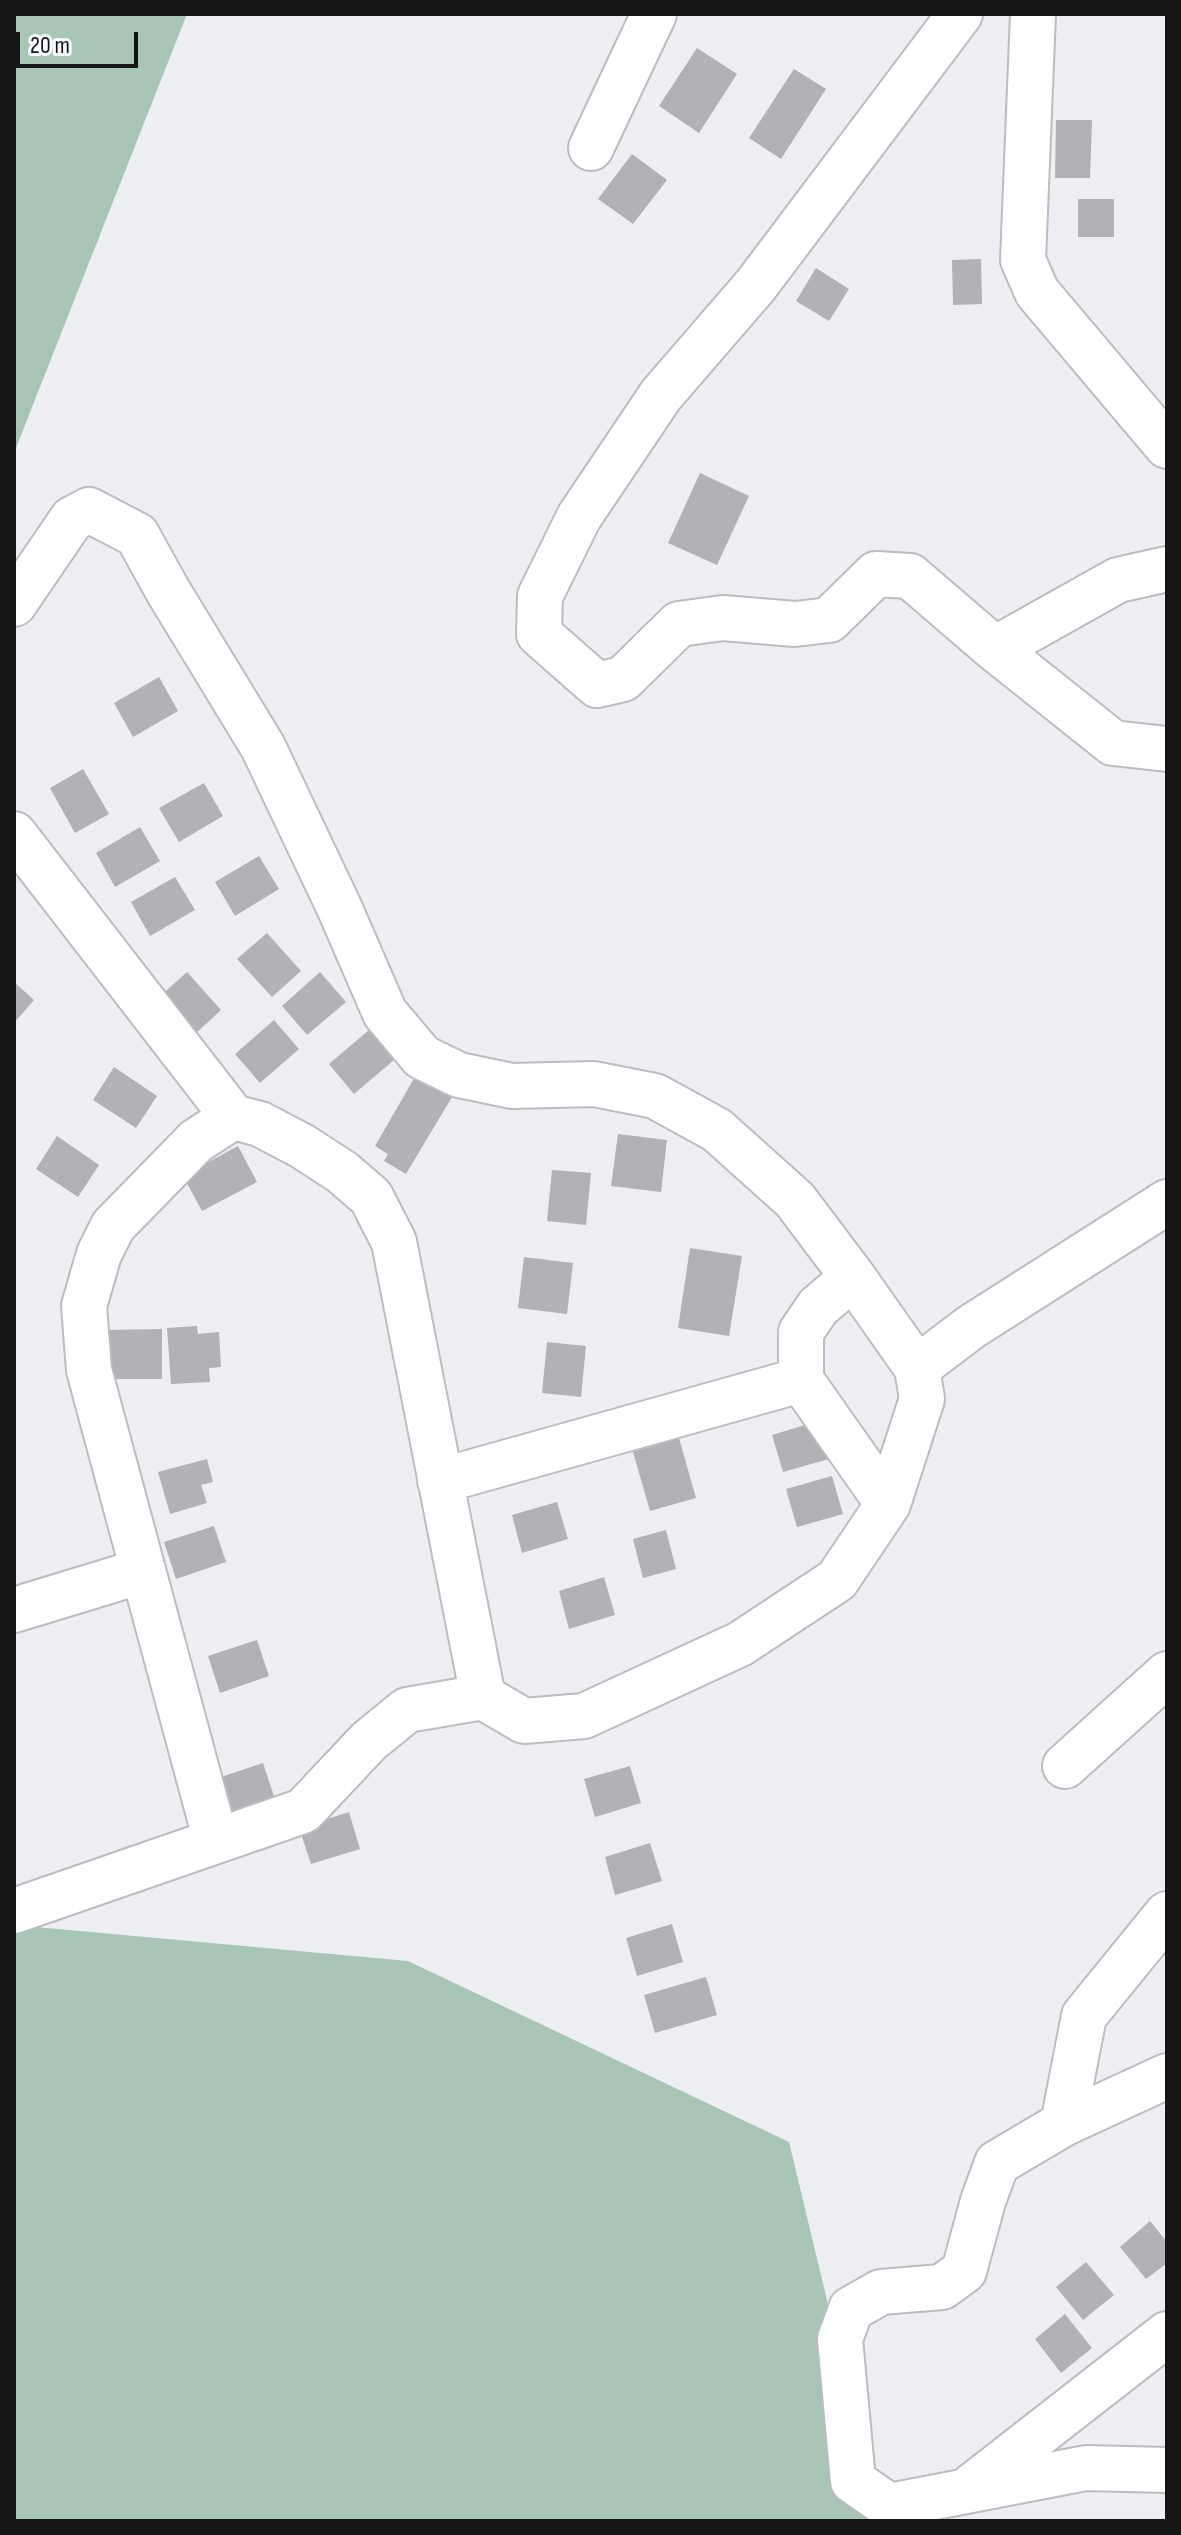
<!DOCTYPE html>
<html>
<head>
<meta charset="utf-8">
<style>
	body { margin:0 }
	#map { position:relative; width:1181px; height:2535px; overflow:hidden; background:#edeff3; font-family:"Sofia Sans Condensed",sans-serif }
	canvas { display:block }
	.frame { position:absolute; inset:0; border:16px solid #141517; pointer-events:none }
	.scale { position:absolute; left:16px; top:32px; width:122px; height:36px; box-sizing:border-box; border:4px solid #141517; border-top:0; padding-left:10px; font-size:24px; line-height:28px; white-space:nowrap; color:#141517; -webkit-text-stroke:6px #fbfcff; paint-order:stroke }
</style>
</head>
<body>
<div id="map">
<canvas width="1181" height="2535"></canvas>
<div class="frame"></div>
<div class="scale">20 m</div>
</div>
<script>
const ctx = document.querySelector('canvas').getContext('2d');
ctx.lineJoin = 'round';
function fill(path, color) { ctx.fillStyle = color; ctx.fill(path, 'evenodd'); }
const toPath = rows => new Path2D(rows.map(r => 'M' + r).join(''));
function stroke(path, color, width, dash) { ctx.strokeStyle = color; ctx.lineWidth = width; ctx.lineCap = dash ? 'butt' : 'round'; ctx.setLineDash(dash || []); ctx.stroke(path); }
fill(toPath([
	[14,14,187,14,14,453],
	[14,1925,408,1961,789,2142,880,2521,14,2521]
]), '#a8c6b6');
fill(toPath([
	[697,48,737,74,699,133,659,106],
	[794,69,826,89,781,159,749,138],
	[1056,120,1092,120,1090,178,1055,178],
	[632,154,667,180,633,224,598,199],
	[1078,199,1114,199,1114,237,1078,237],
	[981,259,982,304,953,305,952,260],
	[816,268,849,289,829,321,796,301],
	[700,473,749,496,717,565,668,543],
	[159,677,178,711,133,737,114,703],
	[83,769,109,814,75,833,50,788],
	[204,783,223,816,179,842,159,808],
	[140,827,160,861,115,887,96,853],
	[259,856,279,889,235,916,215,882],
	[175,877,195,910,150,936,131,902],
	[267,933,301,971,272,997,237,959],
	[187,972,221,1010,193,1036,158,998],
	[320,972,346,1002,307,1035,282,1006],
	[14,982,34,1000,14,1023],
	[274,1020,299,1049,260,1083,235,1054],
	[369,1030,394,1060,354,1094,329,1064],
	[114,1067,157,1096,136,1128,93,1100],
	[416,1075,452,1097,406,1174,384,1161,388,1154,375,1146],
	[618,1134,667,1140,661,1192,611,1186],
	[57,1136,99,1165,78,1197,36,1169],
	[238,1146,257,1182,202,1211,183,1176],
	[552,1170,591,1173,586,1225,547,1221],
	[690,1248,742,1256,729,1336,678,1328],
	[524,1257,573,1263,567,1314,518,1308],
	[197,1326,198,1334,219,1332,221,1367,209,1368,210,1382,171,1384,167,1328],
	[162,1329,162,1379,107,1379,107,1330],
	[547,1342,586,1346,581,1397,542,1393],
	[818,1421,829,1459,783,1472,772,1435],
	[679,1438,696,1498,650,1511,633,1452],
	[207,1459,213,1482,201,1485,207,1503,170,1514,158,1472],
	[832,1476,843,1514,797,1527,786,1489],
	[557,1502,568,1539,522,1553,512,1515],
	[214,1526,226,1562,176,1579,164,1542],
	[666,1530,676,1569,643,1578,633,1539],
	[604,1577,615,1615,569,1629,559,1591],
	[257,1640,269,1676,220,1693,208,1656],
	[263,1763,275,1799,227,1816,215,1779],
	[630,1766,641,1803,595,1817,584,1779],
	[349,1812,360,1849,311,1864,299,1828],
	[650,1843,662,1881,615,1895,605,1857],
	[672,1924,683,1962,637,1976,626,1938],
	[706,1977,717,2015,655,2033,644,1995],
	[1150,2221,1167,2242,1167,2263,1146,2279,1120,2247],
	[1086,2262,1114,2295,1083,2320,1056,2287],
	[1065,2314,1092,2348,1061,2373,1035,2339]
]), '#b1b1b6');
const minor = toPath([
	[960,14,756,285,661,395,579,517,540,596,539,634,597,685,623,679,679,624,723,618,795,624,829,620,876,574,910,576,995,649,1113,743,1167,749],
	[1033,14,1023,260,1037,292,1167,446],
	[591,148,654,14],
	[14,604,72,519,89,510,137,535,168,591,263,747,339,907,385,1013,422,1057,459,1075,512,1086,594,1084,655,1096,717,1130,795,1200,853,1277,917,1368,922,1399,888,1504,837,1580,740,1644,584,1716,524,1721,483,1697,407,1710,369,1741,303,1811,14,1911],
	[995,649,1118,580,1167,569],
	[14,834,233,1117,260,1124,302,1146,342,1172,371,1197,394,1242,483,1697],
	[853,1277,818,1307,801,1332,801,1380,888,1504],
	[917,1368,971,1327,1167,1202],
	[440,1481,801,1380],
	[14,1610,142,1571],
	[1065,1766,1167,1674],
	[216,1841,89,1370,84,1306,99,1254,113,1226,196,1141,233,1117],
	[1167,2076,1063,2124,997,2163,983,2201,964,2271,942,2287,881,2292,851,2309,840,2339,853,2481,889,2506,1086,2468,1167,2470],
	[1063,2124,1084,2016,1167,1914],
	[972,2486,1167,2334]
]);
stroke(minor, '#bbbdc1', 48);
stroke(minor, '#fff', 44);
</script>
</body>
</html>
